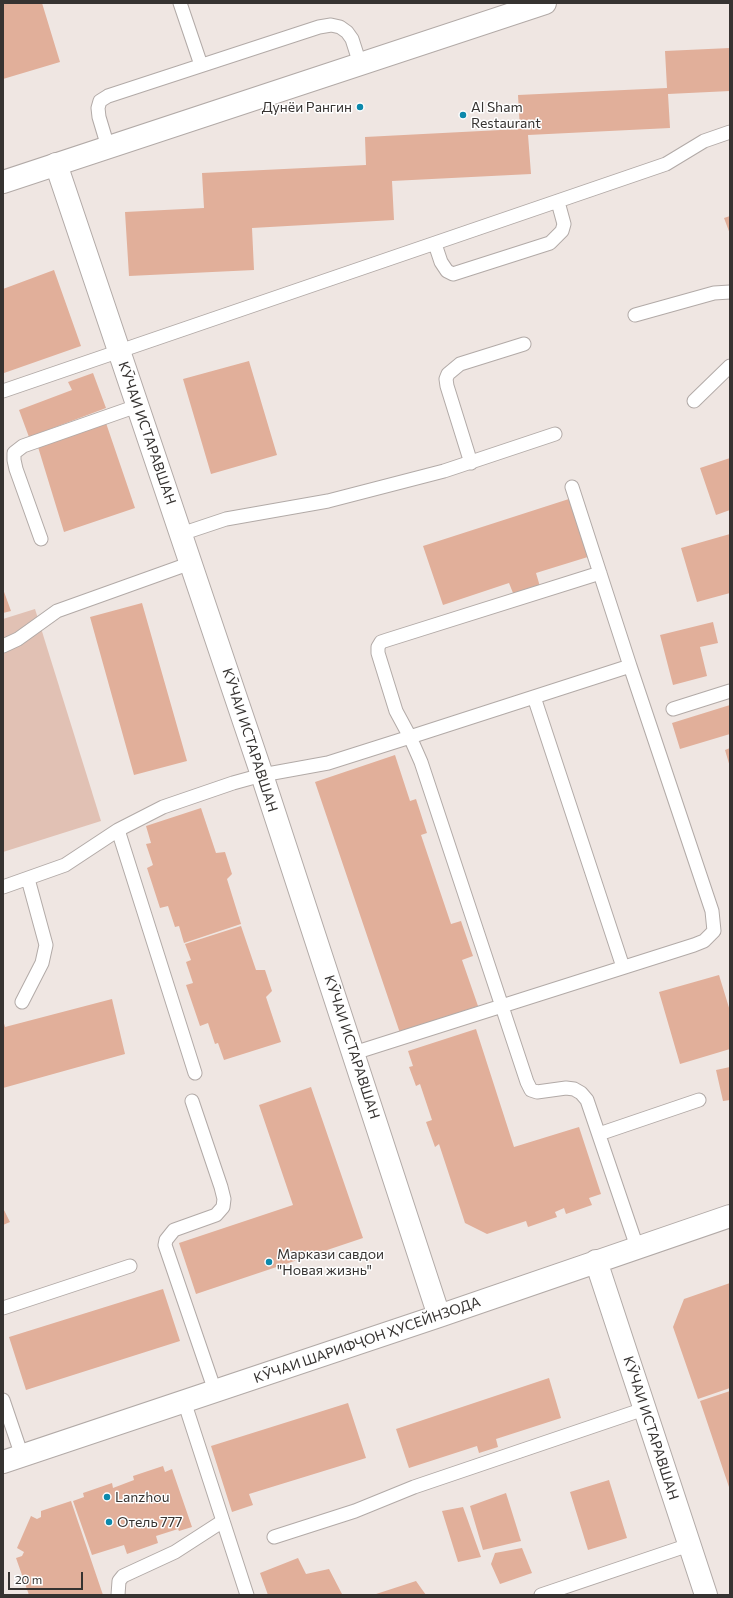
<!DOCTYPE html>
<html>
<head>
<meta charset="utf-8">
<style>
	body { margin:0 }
	#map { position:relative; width:733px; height:1598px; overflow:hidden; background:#efe6e2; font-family:Commissioner,sans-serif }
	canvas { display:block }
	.frame { position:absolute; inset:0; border:4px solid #363331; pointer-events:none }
	.scale { position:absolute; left:8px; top:1572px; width:75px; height:18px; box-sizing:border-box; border:2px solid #363331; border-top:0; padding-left:5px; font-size:12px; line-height:14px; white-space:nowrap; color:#363331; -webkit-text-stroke:3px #fff; paint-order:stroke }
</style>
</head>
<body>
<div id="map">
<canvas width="733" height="1598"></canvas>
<div class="frame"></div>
<div class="scale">20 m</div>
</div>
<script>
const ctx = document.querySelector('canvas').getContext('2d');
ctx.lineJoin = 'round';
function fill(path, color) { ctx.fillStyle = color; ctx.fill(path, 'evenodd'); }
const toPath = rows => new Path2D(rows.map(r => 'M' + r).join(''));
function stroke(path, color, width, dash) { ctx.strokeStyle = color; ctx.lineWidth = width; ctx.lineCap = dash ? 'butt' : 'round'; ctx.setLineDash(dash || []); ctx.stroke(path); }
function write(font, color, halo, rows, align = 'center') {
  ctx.font = font + ' Commissioner,sans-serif'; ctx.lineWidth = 3; ctx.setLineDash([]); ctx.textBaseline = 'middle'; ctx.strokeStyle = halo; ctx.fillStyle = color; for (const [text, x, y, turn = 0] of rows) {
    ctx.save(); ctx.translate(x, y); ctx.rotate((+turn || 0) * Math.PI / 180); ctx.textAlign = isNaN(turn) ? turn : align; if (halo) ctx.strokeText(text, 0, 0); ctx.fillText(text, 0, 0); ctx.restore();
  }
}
fill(toPath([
	[35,609,101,821,3,852,3,619]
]), '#e1c1b4');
fill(toPath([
	[3,3,42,3,60,62,3,79],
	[730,48,730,91,668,94,670,128,528,135,531,174,392,181,394,220,252,228,254,270,129,276,125,212,204,208,202,173,366,165,365,137,520,129,518,95,667,88,665,51],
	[730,216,730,234,724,218],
	[54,270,81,346,4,373,3,289],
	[249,361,277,455,211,474,183,379],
	[93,373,106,408,29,437,19,410,72,390,68,382],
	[106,423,135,508,64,532,38,447],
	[730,458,730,510,716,515,700,468],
	[572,498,591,556,536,573,541,590,515,598,509,583,443,605,423,546],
	[730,534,730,593,697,602,681,548],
	[3,589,11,611,3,613],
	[142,603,187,761,134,775,90,617],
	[713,622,718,643,700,647,707,676,673,685,660,635],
	[730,705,730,734,680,749,672,723],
	[730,748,730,767,725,750],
	[395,755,410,801,416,799,427,833,421,835,451,924,461,921,473,956,462,960,478,1006,400,1033,315,782],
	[201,808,216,853,225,852,232,874,227,879,241,924,184,943,179,926,175,927,168,906,160,908,147,868,153,865,146,844,151,843,146,826],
	[241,926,256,970,265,970,272,991,266,997,281,1042,224,1060,218,1043,215,1044,208,1023,200,1026,186,985,193,983,186,962,191,960,185,944],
	[719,975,730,1011,730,1049,680,1064,659,992],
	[112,999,125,1054,3,1088,3,1020,5,1027],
	[476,1029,514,1147,579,1127,601,1194,589,1198,592,1205,566,1214,564,1208,555,1212,557,1217,528,1227,526,1221,487,1234,465,1223,439,1144,435,1147,426,1122,432,1120,420,1084,416,1086,409,1067,413,1066,408,1051],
	[730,1067,730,1100,723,1101,716,1070],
	[311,1087,363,1238,196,1294,179,1243,293,1205,259,1105],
	[3,1208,10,1222,3,1225],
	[730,1283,730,1388,698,1399,673,1327,684,1299],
	[163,1289,180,1341,26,1390,9,1337],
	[549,1378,561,1418,496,1439,498,1447,479,1453,477,1446,409,1468,396,1429],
	[730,1391,730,1490,700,1401],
	[348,1403,366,1458,249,1494,253,1505,232,1512,211,1446],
	[163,1466,165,1472,172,1469,192,1527,179,1531,178,1529,156,1536,158,1543,127,1554,124,1545,92,1555,73,1501,84,1497,83,1493,112,1483,113,1488,134,1480,133,1476],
	[609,1480,627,1538,588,1550,570,1492],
	[506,1493,521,1541,483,1550,470,1506],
	[71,1501,103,1595,29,1595,16,1558,22,1556,24,1552,17,1548,31,1516,37,1519,41,1517,41,1511],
	[463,1507,481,1557,458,1562,442,1511],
	[522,1548,532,1573,500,1584,491,1564,495,1553],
	[298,1558,306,1574,329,1569,342,1594,268,1595,260,1573],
	[416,1581,426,1595,373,1595]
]), '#e1af9a');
const lane = toPath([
	[180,3,201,65],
	[108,147,99,117,98,108,100,101,108,96,319,27,331,25,340,27,347,32,352,39,360,64],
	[435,244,441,262,447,271,453,274,550,243,562,231,564,224,558,202],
	[635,315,714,293,730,292],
	[3,391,666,164,704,141,730,132],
	[694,401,730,366],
	[471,463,447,386,446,379,448,374,460,364,524,344],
	[572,487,630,666],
	[181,534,226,519,328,501,444,471,555,434],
	[41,539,16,469,14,460,14,453,23,446,137,406],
	[3,646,18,639,57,611,191,563],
	[534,697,623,967],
	[673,709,730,691],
	[118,830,195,1073],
	[3,887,65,865,118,830,163,807,233,783,262,775,328,763,410,737,421,762,527,1082,531,1090,537,1092,566,1088,574,1089,581,1093,587,1100,637,1247],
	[22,1002,42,963,46,945,28,879],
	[354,1053,694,945,704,941,714,931,712,911,630,666,410,737,396,711,378,653,378,647,381,642,387,640,600,573],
	[192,1101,221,1187,224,1199,223,1207,216,1215,174,1230,166,1240,165,1245,215,1391],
	[599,1134,699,1100],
	[3,1308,130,1266],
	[3,1400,22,1456],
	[184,1401,247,1595],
	[274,1537,355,1511,414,1487,644,1409],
	[118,1595,119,1581,123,1576,175,1552,223,1521],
	[541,1595,689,1545]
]);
const street = toPath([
	[56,164,262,775,439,1316],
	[596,1261,706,1595],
	[3,1462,439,1316,730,1216]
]);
const secondary = toPath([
	[3,182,545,3]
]);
stroke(lane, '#b2aaa7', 15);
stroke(street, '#b2aaa7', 24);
stroke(secondary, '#b2aaa7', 24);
stroke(lane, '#fff', 13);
stroke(street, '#fff', 22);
stroke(secondary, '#fff', 22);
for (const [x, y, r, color] of [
	[360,107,4,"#0c89ac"],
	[463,115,4,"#0c89ac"],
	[269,1262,4,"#0c89ac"],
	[107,1497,4,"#0c89ac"],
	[109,1522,4,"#0c89ac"]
]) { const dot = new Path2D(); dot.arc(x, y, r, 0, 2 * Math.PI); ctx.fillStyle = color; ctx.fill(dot); stroke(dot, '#fff', 1.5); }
write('14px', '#363331', '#fff', [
	["Дунёи Рангин",352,107,"right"],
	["Al Sham",471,107],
	["Restaurant",471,123],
	["Маркази савдои",277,1254],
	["\"Новая жизнь\"",277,1270],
	["Lanzhou",115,1497],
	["Отель 777",117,1522]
], 'left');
write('14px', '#363331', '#fff', [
	["КӮЧАИ ИСТАРАВШАН",147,433,71],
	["КӮЧАИ ИСТАРАВШАН",250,740,72],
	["КӮЧАИ ИСТАРАВШАН",352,1047,72],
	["КӮЧАИ ШАРИФҶОН ҲУСЕЙНЗОДА",367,1340,-19],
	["КӮЧАИ ИСТАРАВШАН",651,1428,72]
]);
</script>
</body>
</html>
